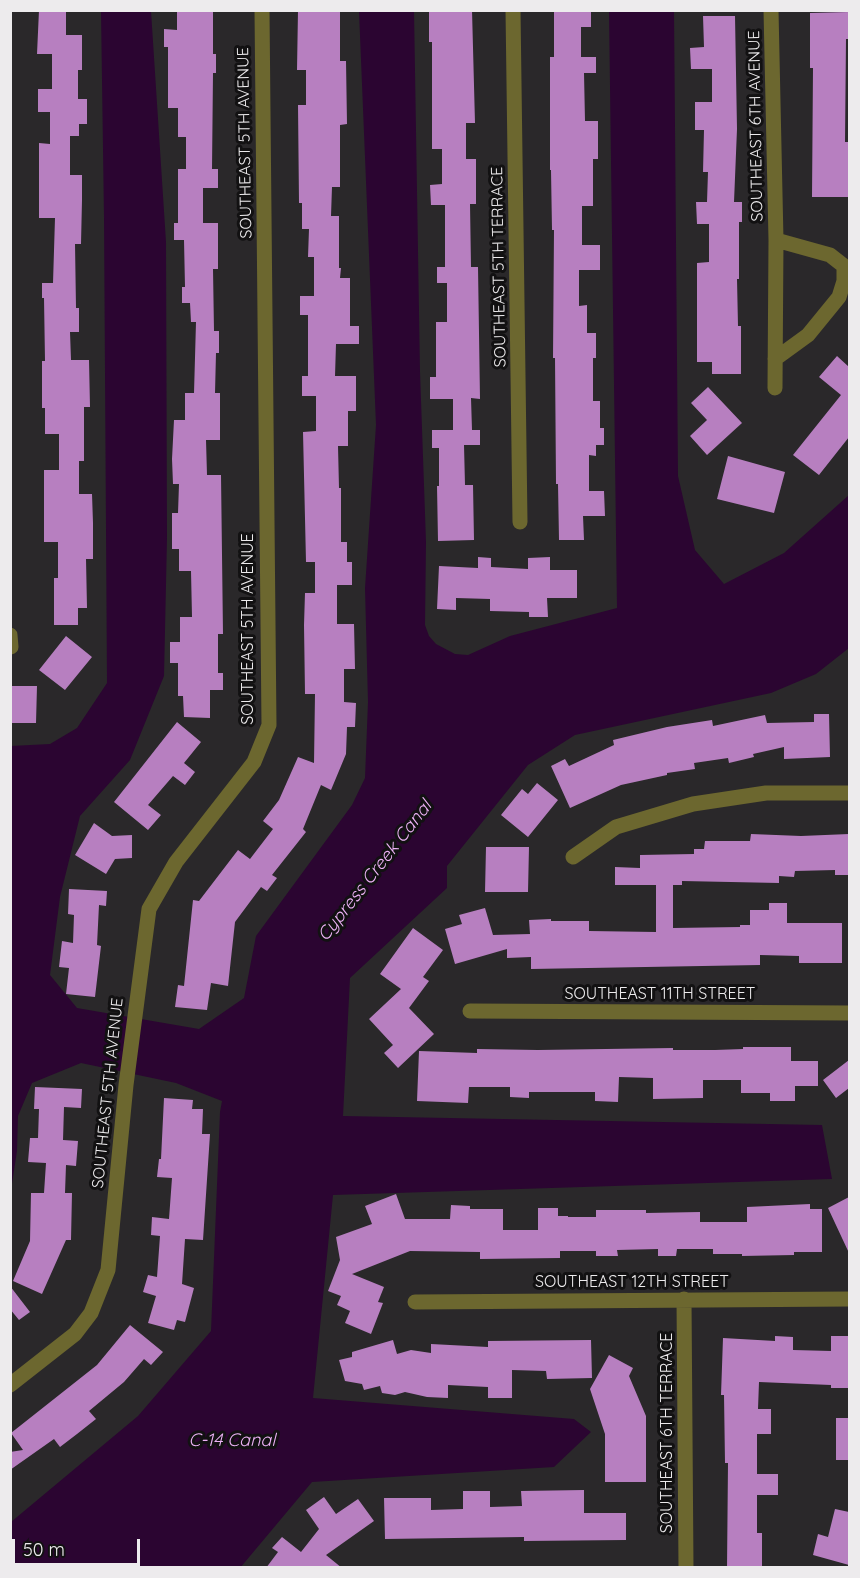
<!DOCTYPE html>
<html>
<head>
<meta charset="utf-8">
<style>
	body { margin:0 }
	#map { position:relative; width:860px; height:1578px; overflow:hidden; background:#2a282a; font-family:Quicksand,sans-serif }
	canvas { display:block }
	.frame { position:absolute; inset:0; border:12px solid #edebed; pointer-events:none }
	.scale { position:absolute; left:12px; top:1539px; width:128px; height:27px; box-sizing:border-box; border:3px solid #edebed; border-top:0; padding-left:8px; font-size:18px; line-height:21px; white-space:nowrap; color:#edebed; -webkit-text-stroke:4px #121112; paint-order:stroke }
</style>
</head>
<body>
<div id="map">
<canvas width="860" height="1578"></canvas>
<div class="frame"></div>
<div class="scale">50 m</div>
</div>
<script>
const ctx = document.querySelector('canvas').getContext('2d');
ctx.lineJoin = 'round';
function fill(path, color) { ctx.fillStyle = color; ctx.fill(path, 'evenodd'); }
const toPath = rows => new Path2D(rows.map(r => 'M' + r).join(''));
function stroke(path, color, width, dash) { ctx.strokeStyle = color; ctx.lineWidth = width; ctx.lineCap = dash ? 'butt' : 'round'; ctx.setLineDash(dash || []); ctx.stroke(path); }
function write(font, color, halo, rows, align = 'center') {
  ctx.font = font + ' Quicksand,sans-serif'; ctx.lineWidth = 6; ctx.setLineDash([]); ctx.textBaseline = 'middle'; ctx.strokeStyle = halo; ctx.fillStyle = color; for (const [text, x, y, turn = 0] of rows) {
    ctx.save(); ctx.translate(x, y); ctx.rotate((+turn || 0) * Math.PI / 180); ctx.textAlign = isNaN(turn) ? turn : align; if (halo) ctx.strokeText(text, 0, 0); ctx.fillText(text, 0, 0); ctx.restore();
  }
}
fill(toPath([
	[101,11,151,11,166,242,167,538,164,676,130,760,80,816,60,897,50,975,77,1008,199,1029,244,998,256,936,352,805,365,778,368,702,365,588,376,425,359,11,414,11,420,372,426,542,425,625,429,636,436,644,455,654,468,655,510,636,617,608,609,11,674,11,678,476,695,550,724,584,784,553,849,495,849,648,816,674,771,693,575,735,528,765,447,866,447,888,350,978,343,1116,822,1125,832,1179,333,1195,313,1398,574,1419,591,1432,554,1467,312,1482,240,1568,10,1567,11,1522,138,1416,211,1331,220,1112,222,1101,176,1083,81,1063,32,1083,18,1116,17,1151,11,1190,11,746,50,744,77,728,107,683,104,217]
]), '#2b0531');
fill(toPath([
	[39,10,66,10,66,35,82,35,82,70,78,70,78,99,87,99,87,124,79,124,79,136,70,136,70,175,82,175,82,200,81,244,75,244,76,308,79,308,79,332,70,332,71,360,89,360,90,407,84,407,84,461,79,461,79,494,92,494,93,523,93,559,86,559,87,608,78,608,78,625,54,625,54,578,58,578,58,542,44,542,44,470,59,470,59,434,45,434,45,408,42,408,42,361,45,361,44,298,42,298,42,283,53,283,55,218,39,218,39,143,50,144,50,112,38,112,38,89,52,89,52,54,37,54],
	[177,10,213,10,213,54,216,54,216,73,213,73,212,169,218,169,218,188,203,188,203,223,218,223,218,269,213,269,214,331,219,331,219,353,216,353,215,393,220,393,220,440,206,440,207,475,221,475,223,634,218,634,218,673,223,673,223,690,210,690,210,718,184,717,183,696,178,696,178,663,170,663,170,642,180,642,180,617,192,617,191,571,179,571,179,549,172,549,172,513,178,513,179,484,173,484,172,459,174,420,185,420,185,393,194,393,196,322,191,322,190,303,182,303,182,287,185,287,184,240,174,240,174,223,178,223,178,169,186,169,186,137,178,137,178,108,168,108,168,47,164,47,164,29,177,30],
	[298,10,340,10,340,61,346,61,347,124,340,125,340,187,332,187,331,216,339,216,339,268,341,268,340,278,350,278,350,326,359,326,359,344,336,344,335,376,356,376,356,411,348,411,348,446,338,446,339,488,341,488,341,542,347,542,347,562,352,562,352,585,337,585,337,624,354,624,355,669,344,669,344,702,356,703,355,727,347,727,346,754,331,790,321,785,303,829,306,832,272,875,277,878,267,891,261,887,235,922,228,986,211,983,207,1010,175,1007,178,985,184,986,193,900,199,901,238,850,250,859,273,829,263,821,279,800,298,757,314,763,315,694,305,694,304,625,305,593,315,593,315,562,306,562,303,432,316,431,316,396,302,396,302,376,308,376,308,315,300,315,300,296,314,296,314,257,308,257,309,229,302,229,302,203,299,203,298,105,306,105,306,70,297,70],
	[429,10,472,10,475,123,466,123,466,159,476,159,476,204,470,204,471,267,478,267,480,399,471,398,472,430,480,430,480,445,464,445,465,485,473,485,474,540,438,541,437,486,439,486,439,448,432,448,432,430,453,430,453,399,430,399,430,377,436,377,436,322,447,322,447,283,437,283,437,267,445,267,445,205,431,205,430,185,442,184,442,149,432,149,432,42,429,42],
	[554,10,591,10,591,27,581,27,581,57,596,57,596,73,584,73,585,121,598,121,598,159,593,159,593,206,582,206,582,245,600,245,600,270,579,270,579,306,587,305,587,333,596,333,596,358,593,358,593,401,600,401,600,428,604,428,604,445,596,445,596,456,589,455,589,491,604,491,605,516,583,516,584,540,559,540,558,484,556,484,555,358,553,358,554,230,552,230,551,170,550,170,550,57,554,57],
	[849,12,849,39,846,39,845,142,849,142,849,197,812,197,813,68,810,68,810,13],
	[703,16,735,16,737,129,734,202,742,202,742,222,739,222,739,279,737,279,738,326,741,326,741,374,712,374,712,362,697,362,697,263,709,262,709,224,697,224,696,202,707,202,708,172,703,172,704,130,695,130,695,102,712,102,712,69,691,69,690,48,704,47],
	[837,356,849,367,849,437,819,475,793,455,841,395,819,377],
	[708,387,742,423,707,455,690,436,707,420,691,403],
	[728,456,785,472,774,513,717,499],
	[478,557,491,558,491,567,528,569,528,558,550,557,550,570,577,570,577,598,547,598,548,617,529,617,529,612,490,611,490,599,456,598,456,610,437,609,439,566,478,568],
	[66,636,92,657,65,690,39,670],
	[10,686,37,686,36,723,10,723],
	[814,714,829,714,830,757,784,759,784,747,753,754,754,757,729,763,728,758,694,763,695,769,667,773,667,775,621,785,570,808,551,766,565,759,569,766,614,745,613,740,667,727,712,720,713,726,765,715,767,723,814,722],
	[177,722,201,742,184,763,195,772,185,785,173,776,148,805,161,815,148,830,114,802],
	[537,783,558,800,528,837,501,815,522,789,528,794],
	[94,823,112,836,132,835,132,858,115,859,106,874,75,855],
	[751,834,801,836,849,834,849,875,835,875,835,870,795,871,794,877,779,876,779,883,682,881,682,885,673,885,673,928,740,927,740,925,750,925,750,910,769,910,769,903,787,903,787,923,842,923,842,963,799,963,799,956,760,955,760,965,531,969,531,957,507,958,507,949,455,964,445,929,462,924,459,915,485,908,493,935,530,934,529,920,551,919,551,921,589,921,589,931,656,932,656,885,615,885,615,867,640,868,640,855,694,854,694,849,704,849,705,841,750,841],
	[486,847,529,847,528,892,485,892],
	[69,889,107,891,106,906,99,905,97,945,101,946,95,997,66,994,69,968,59,967,62,941,73,943,74,915,68,914],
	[413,928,443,950,423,977,429,981,409,1008,434,1034,398,1068,384,1053,393,1045,369,1019,401,989,380,974],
	[743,1047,791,1047,791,1061,818,1061,818,1086,795,1086,795,1101,770,1101,770,1093,741,1093,741,1080,703,1080,703,1098,653,1099,653,1078,619,1077,618,1102,595,1101,595,1092,529,1092,529,1098,510,1097,510,1087,469,1087,468,1103,417,1101,419,1051,477,1053,477,1049,538,1050,673,1048,673,1050,715,1050,743,1049],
	[849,1060,849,1088,836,1098,823,1080],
	[35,1087,82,1089,81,1108,64,1107,63,1140,78,1141,76,1166,66,1165,65,1193,72,1193,71,1240,66,1240,42,1294,13,1281,30,1241,31,1193,44,1193,46,1163,28,1162,30,1138,38,1138,39,1109,34,1109],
	[164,1098,193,1100,192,1109,203,1109,202,1134,210,1134,203,1240,185,1239,182,1284,194,1288,185,1322,177,1320,174,1330,148,1323,156,1296,143,1292,148,1275,157,1277,160,1236,151,1235,152,1217,169,1219,172,1178,157,1177,159,1159,161,1159],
	[396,1194,405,1219,450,1219,451,1205,470,1206,470,1209,503,1209,503,1230,538,1230,538,1208,558,1208,558,1216,568,1216,568,1217,596,1217,596,1210,646,1210,646,1213,700,1212,700,1222,747,1222,747,1207,810,1204,810,1209,822,1209,822,1252,794,1252,794,1255,742,1256,742,1254,713,1254,713,1249,677,1249,676,1256,658,1256,658,1249,617,1250,618,1256,596,1256,596,1251,560,1251,560,1258,480,1259,480,1252,410,1251,352,1274,384,1287,378,1302,383,1303,371,1334,345,1323,350,1311,337,1305,341,1296,328,1291,340,1260,336,1237,372,1224,365,1206],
	[849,1197,849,1253,828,1208],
	[10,1286,30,1312,19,1320,10,1309],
	[130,1325,163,1352,151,1365,144,1359,124,1382,89,1411,96,1419,77,1434,60,1447,54,1439,10,1470,10,1452,23,1450,11,1433,97,1365],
	[775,1336,793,1337,793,1350,831,1351,831,1336,849,1336,849,1388,831,1388,831,1385,759,1382,758,1409,771,1409,771,1434,757,1434,757,1474,778,1474,778,1495,757,1495,757,1533,762,1533,762,1568,727,1568,728,1463,725,1463,724,1395,721,1395,723,1338,775,1341],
	[393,1340,397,1354,411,1350,431,1353,431,1344,488,1347,488,1341,591,1340,592,1378,547,1379,546,1371,512,1370,512,1398,488,1398,488,1387,448,1385,448,1398,427,1397,405,1392,395,1395,382,1393,380,1386,364,1390,362,1384,345,1381,339,1360,352,1357,352,1352],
	[609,1355,633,1368,629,1376,646,1416,646,1482,605,1482,605,1434,590,1389],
	[836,1418,849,1418,849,1460,836,1460],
	[584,1490,584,1513,626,1513,626,1540,524,1541,524,1537,385,1539,384,1498,431,1498,431,1510,463,1509,463,1491,490,1491,490,1507,522,1506,521,1491],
	[324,1497,336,1514,358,1499,374,1521,326,1555,342,1568,266,1568,278,1552,272,1548,282,1537,301,1552,319,1529,306,1510],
	[835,1509,849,1512,849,1565,813,1555,818,1534,828,1537]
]), '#b77fc0');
stroke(toPath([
	[513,10,520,522],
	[771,10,776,240,775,388],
	[775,359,808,335,839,297,844,281,844,266,830,255,776,240],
	[10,635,11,647],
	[573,857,616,827,693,804,766,793,850,793],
	[470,1011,850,1013],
	[684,1299,686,1568],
	[415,1302,850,1299],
	[10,1385,75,1334,91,1313,108,1270,126,1085,149,909,176,862,254,762,269,725,262,10]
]), '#6c672f', 15);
write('16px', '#edebed', '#121112', [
	["SOUTHEAST 6TH AVENUE",756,126,-91],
	["SOUTHEAST 5TH AVENUE",245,143,-91],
	["SOUTHEAST 5TH TERRACE",499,267,-91],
	["SOUTHEAST 5TH AVENUE",248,629,-90],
	["SOUTHEAST 11TH STREET",660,994],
	["SOUTHEAST 5TH AVENUE",108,1093,-84],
	["SOUTHEAST 12TH STREET",632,1282],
	["SOUTHEAST 6TH TERRACE",667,1433,-90]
]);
write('italic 18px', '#eeb2f7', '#121112', [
	["Cypress Creek Canal",375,871,-52],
	["C-14 Canal",232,1441]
]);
</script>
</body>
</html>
